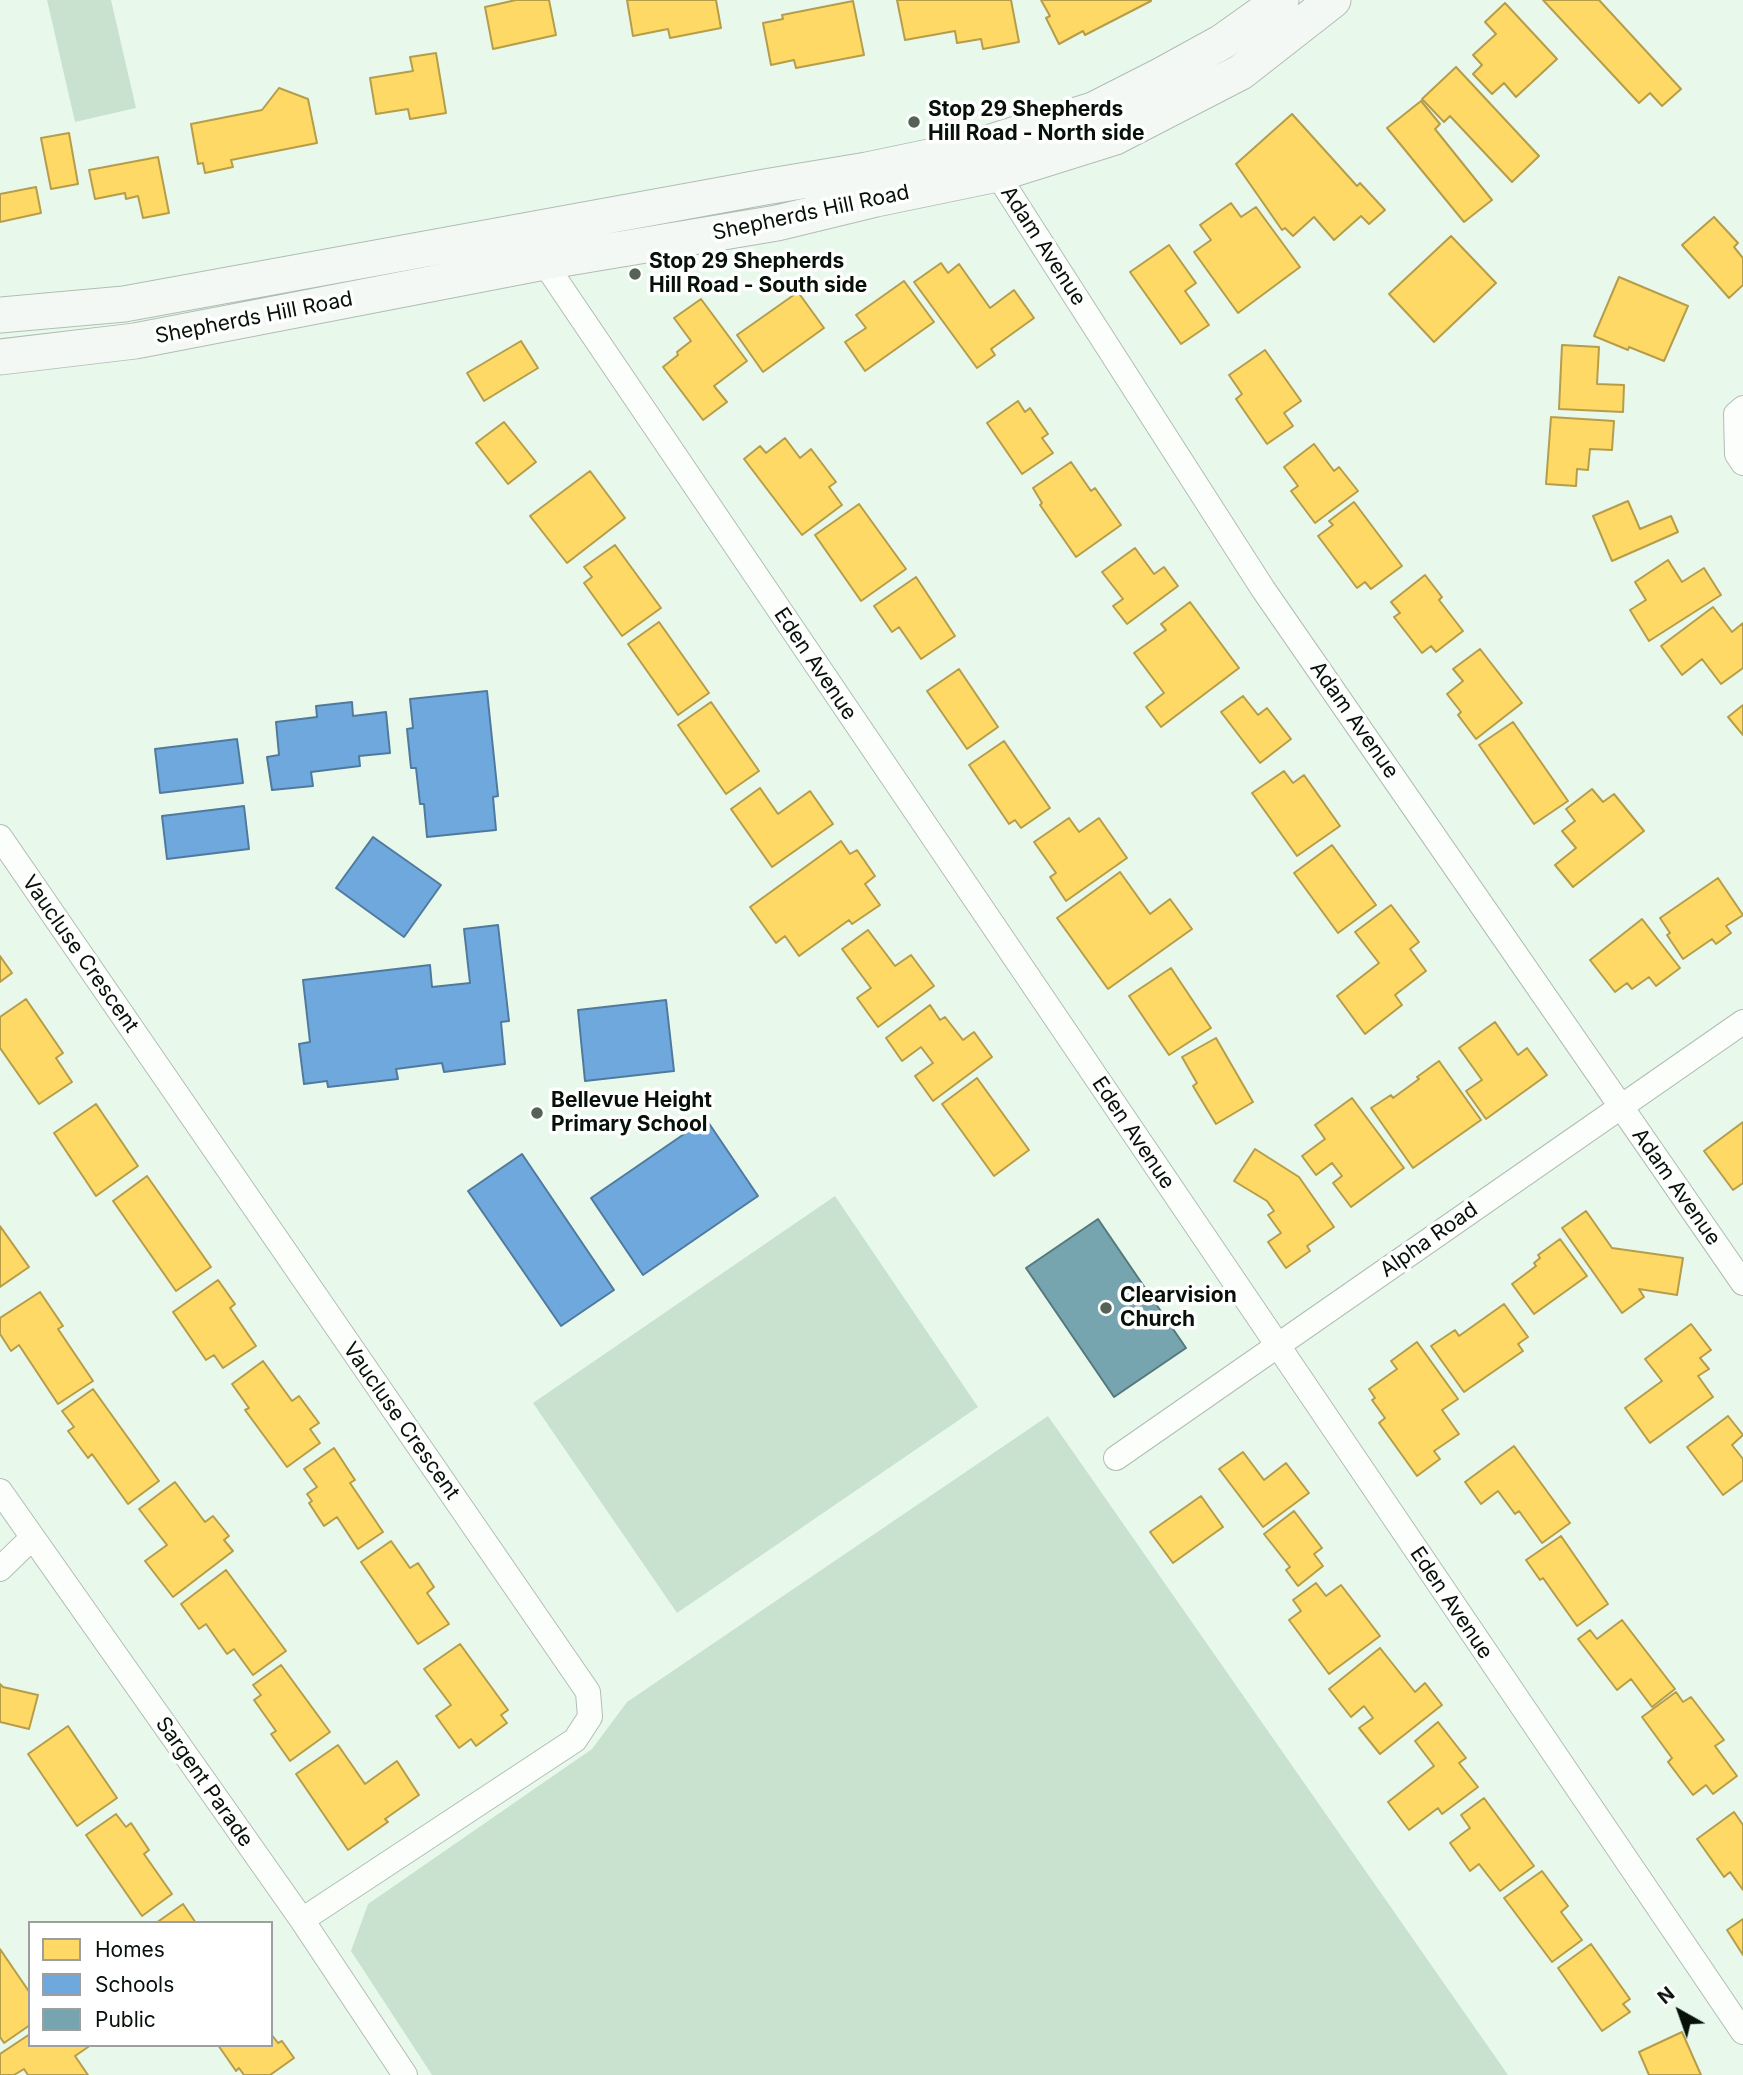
<!DOCTYPE html>
<html>
<head>
<meta charset="utf-8">
<style>
	body { margin:0 }
	#map { position:relative; width:1743px; height:2075px; overflow:hidden; background:#e8f9ec; font-family:Inter,sans-serif }
	canvas { display:block }
	.legend { position:absolute; left:28px; top:1921px; width:245px; height:126px; box-sizing:border-box; background:#fff; border:2px solid #9c9f9d; margin:0; padding:9px 12px; list-style:none; font-size:21px; color:#071009 }
	.legend li { display:flex; align-items:center; gap:14px; height:35px }
	.legend b { width:35px; border:2px solid #9c9f9d }
	.north { position:absolute; left:1645px; top:1977px; width:70px; height:70px; -webkit-text-stroke:5px #fff; paint-order:stroke; rotate:320deg; font-size:19px; font-weight:700; line-height:28px; text-align:center; color:#071009 }
	.north::after { content:''; display:block; margin:auto; width:24px; height:32px; background:#071009; clip-path:polygon(50% 0,100% 100%,50% 72%,0 100%) }
</style>
</head>
<body>
<div id="map">
<canvas width="1743" height="2075"></canvas>
<ul class="legend">
<li><b style="height:19px;background:#ffd966"></b>Homes</li>
<li><b style="height:19px;background:#6fa8dc"></b>Schools</li>
<li><b style="height:19px;background:#76a5af"></b>Public</li>
</ul>
<div class="north">N</div>
</div>
<script>
const ctx = document.querySelector('canvas').getContext('2d');
ctx.lineJoin = 'round';
function fill(path, color) { ctx.fillStyle = color; ctx.fill(path, 'evenodd'); }
const toPath = rows => new Path2D(rows.map(r => 'M' + r).join(''));
function stroke(path, color, width, dash) { ctx.strokeStyle = color; ctx.lineWidth = width; ctx.lineCap = dash ? 'butt' : 'round'; ctx.setLineDash(dash || []); ctx.stroke(path); }
function write(font, color, halo, rows, align = 'center') {
  ctx.font = font + ' Inter,sans-serif'; ctx.lineWidth = 7; ctx.setLineDash([]); ctx.textBaseline = 'middle'; ctx.strokeStyle = halo; ctx.fillStyle = color; for (const [text, x, y, turn = 0] of rows) {
    ctx.save(); ctx.translate(x, y); ctx.rotate((+turn || 0) * Math.PI / 180); ctx.textAlign = isNaN(turn) ? turn : align; if (halo) ctx.strokeText(text, 0, 0); ctx.fillText(text, 0, 0); ctx.restore();
  }
}
fill(toPath([
	[47,0,111,0,136,108,75,122],
	[835,1196,978,1407,677,1613,533,1403],
	[1048,1416,1508,2075,432,2075,351,1951,368,1904,592,1749,627,1702]
]), '#c9e2cf');
const homes = toPath([
	[516,0,549,0,556,35,493,49,485,7,516,0],
	[627,0,716,0,721,28,670,38,668,29,633,36,627,0],
	[897,0,1011,0,1019,42,983,49,981,39,957,43,955,31,905,40,897,0],
	[1041,0,1151,0,1151,1,1085,35,1083,31,1059,44,1046,18,1050,16,1041,0],
	[1543,0,1599,0,1681,89,1662,106,1650,93,1639,103,1543,0],
	[853,1,864,55,796,68,794,60,771,65,763,23,783,19,782,15,853,1],
	[1505,3,1557,59,1516,97,1504,83,1492,94,1473,74,1482,65,1473,55,1496,34,1485,22,1505,3],
	[436,53,446,113,410,119,408,109,376,114,370,78,413,71,410,57,436,53],
	[1456,67,1539,156,1512,182,1450,116,1444,122,1422,99,1456,67],
	[279,88,308,99,317,143,231,160,233,167,205,173,203,163,198,164,191,124,262,110,279,88],
	[1421,101,1440,124,1435,129,1492,200,1464,222,1387,128,1421,101],
	[1292,114,1357,186,1360,183,1385,210,1369,224,1361,216,1334,240,1314,217,1293,236,1285,228,1282,230,1236,164,1292,114],
	[69,133,78,184,51,189,41,138,69,133],
	[158,157,169,213,143,218,138,196,126,199,125,193,95,199,89,170,158,157],
	[36,187,41,213,0,222,0,194,36,187],
	[1231,203,1241,217,1256,207,1300,267,1238,313,1194,252,1211,240,1200,225,1231,203],
	[1714,217,1738,243,1734,247,1743,258,1743,285,1729,298,1682,245,1714,217],
	[1451,236,1496,283,1434,342,1389,294,1451,236],
	[1169,245,1196,283,1185,291,1209,325,1181,344,1130,272,1169,245],
	[941,263,948,273,959,264,990,308,1014,290,1034,318,991,349,995,355,977,368,914,282,941,263],
	[1619,277,1688,306,1664,361,1629,347,1628,350,1594,336,1619,277],
	[904,281,934,322,865,371,845,342,866,328,856,315,904,281],
	[798,292,824,328,763,372,737,335,798,292],
	[701,299,747,361,714,386,727,402,703,420,663,367,678,355,677,352,691,341,674,318,701,299],
	[521,341,538,368,484,401,467,373,521,341],
	[1562,345,1599,347,1597,384,1624,385,1623,412,1559,409,1562,345],
	[1265,350,1301,401,1284,413,1293,426,1267,444,1236,399,1242,394,1229,375,1265,350],
	[1018,401,1025,412,1030,408,1048,434,1042,438,1053,453,1022,474,987,423,1018,401],
	[1551,417,1614,421,1612,450,1590,449,1588,470,1577,469,1576,486,1546,484,1551,417],
	[504,422,536,462,508,484,476,443,504,422],
	[785,438,800,458,811,449,836,482,829,487,842,505,802,535,744,459,760,446,766,453,785,438],
	[1314,444,1334,471,1339,467,1358,491,1315,523,1291,491,1298,486,1284,467,1314,444],
	[1071,462,1091,491,1095,488,1121,525,1076,557,1040,505,1042,503,1033,488,1071,462],
	[590,471,625,518,567,563,530,516,590,471],
	[1628,501,1640,529,1671,516,1678,532,1612,561,1593,516,1628,501],
	[1354,502,1402,566,1371,589,1365,582,1357,588,1318,536,1333,525,1329,521,1354,502],
	[859,504,906,569,861,601,815,535,859,504],
	[615,545,661,608,622,636,584,583,592,577,584,567,615,545],
	[1135,548,1154,574,1164,567,1178,586,1127,624,1113,606,1123,599,1102,572,1135,548],
	[1668,560,1682,582,1704,568,1721,595,1649,641,1630,610,1646,600,1635,582,1668,560],
	[1425,575,1442,597,1439,600,1463,631,1436,652,1431,646,1422,653,1394,617,1400,613,1391,602,1425,575],
	[916,577,955,636,921,659,899,627,892,632,874,606,916,577],
	[1190,602,1239,668,1161,727,1146,707,1164,693,1134,653,1166,630,1161,624,1190,602],
	[1713,607,1732,632,1743,623,1743,668,1721,684,1702,659,1682,675,1661,646,1713,607],
	[659,622,709,693,678,715,628,644,659,622],
	[1480,649,1522,703,1476,739,1458,715,1461,712,1447,694,1463,681,1453,669,1480,649],
	[959,669,998,727,967,749,927,691,959,669],
	[1243,696,1258,715,1267,708,1291,739,1260,763,1221,712,1243,696],
	[711,702,759,771,726,794,678,725,711,702],
	[1743,705,1743,735,1728,717,1743,705],
	[1513,722,1568,801,1534,824,1479,745,1513,722],
	[1004,741,1050,808,1021,828,1015,820,1009,824,969,765,1004,741],
	[1284,771,1293,783,1304,775,1340,826,1297,856,1252,793,1284,771],
	[760,788,778,814,810,791,833,824,772,867,731,809,760,788],
	[1592,789,1603,802,1614,794,1644,831,1573,887,1555,865,1576,848,1562,831,1575,821,1566,809,1592,789],
	[1069,818,1079,832,1099,818,1127,858,1066,901,1050,877,1056,873,1034,842,1069,818],
	[841,841,850,854,857,850,875,876,865,884,880,905,852,924,849,920,799,956,785,936,776,943,750,907,841,841],
	[1332,845,1376,905,1338,933,1294,873,1332,845],
	[1120,872,1150,914,1170,899,1192,929,1108,989,1057,918,1120,872],
	[1718,878,1743,915,1726,926,1731,933,1716,944,1712,939,1683,959,1667,935,1670,933,1660,918,1718,878],
	[1391,905,1419,942,1410,949,1426,971,1395,995,1402,1005,1365,1034,1337,996,1379,963,1355,932,1391,905],
	[1642,919,1680,968,1656,986,1649,977,1632,989,1627,983,1615,992,1590,960,1642,919],
	[868,930,895,966,911,955,934,986,878,1027,857,998,871,988,842,949,868,930],
	[0,956,12,973,0,982,0,956],
	[1171,968,1211,1028,1169,1055,1129,996,1171,968],
	[26,999,63,1053,56,1058,72,1082,39,1104,0,1048,0,1017,26,999],
	[930,1005,940,1020,945,1017,963,1040,974,1032,992,1057,933,1101,915,1076,933,1063,921,1047,902,1061,886,1038,930,1005],
	[1495,1022,1518,1055,1527,1048,1547,1075,1486,1119,1466,1091,1482,1080,1459,1048,1495,1022],
	[1216,1038,1253,1102,1216,1124,1193,1086,1197,1083,1182,1057,1216,1038],
	[1439,1061,1481,1120,1413,1168,1371,1108,1391,1095,1393,1098,1419,1079,1417,1077,1439,1061],
	[977,1078,1029,1150,994,1176,942,1104,977,1078],
	[1352,1098,1404,1168,1351,1207,1333,1183,1342,1176,1332,1163,1316,1175,1302,1156,1325,1139,1315,1125,1352,1098],
	[96,1104,138,1166,96,1196,54,1133,96,1104],
	[1743,1122,1743,1183,1733,1190,1704,1151,1743,1122],
	[1255,1149,1299,1177,1334,1227,1307,1246,1310,1251,1286,1268,1268,1242,1281,1233,1268,1215,1274,1211,1267,1201,1234,1181,1255,1149],
	[147,1176,211,1267,176,1291,113,1201,147,1176],
	[1586,1211,1612,1248,1683,1258,1677,1295,1639,1289,1644,1297,1622,1313,1562,1228,1586,1211],
	[0,1226,29,1267,0,1287,0,1226],
	[1560,1239,1587,1276,1534,1314,1512,1284,1536,1266,1534,1263,1540,1258,1538,1255,1560,1239],
	[218,1280,235,1304,230,1308,256,1346,223,1368,214,1355,206,1360,173,1312,218,1280],
	[40,1292,63,1326,58,1329,93,1381,58,1404,19,1345,11,1351,0,1334,0,1318,40,1292],
	[1504,1304,1528,1337,1518,1344,1523,1351,1464,1392,1431,1346,1455,1330,1459,1336,1504,1304],
	[1691,1324,1711,1350,1700,1358,1709,1369,1698,1376,1713,1397,1650,1443,1625,1408,1662,1381,1645,1359,1691,1324],
	[1417,1342,1458,1399,1442,1410,1459,1434,1434,1451,1440,1459,1417,1476,1379,1423,1385,1418,1372,1400,1375,1398,1369,1389,1397,1369,1391,1361,1417,1342],
	[263,1361,292,1401,299,1396,319,1423,310,1429,320,1443,287,1467,245,1410,249,1408,232,1384,263,1361],
	[93,1389,159,1481,128,1504,92,1454,88,1458,68,1431,74,1427,62,1411,93,1389],
	[1728,1416,1743,1435,1732,1445,1743,1459,1743,1480,1723,1495,1687,1447,1728,1416],
	[1514,1446,1570,1523,1542,1543,1519,1511,1515,1514,1498,1491,1481,1504,1465,1482,1514,1446],
	[334,1448,355,1480,350,1483,383,1532,358,1549,337,1517,324,1526,309,1503,312,1501,307,1494,317,1487,304,1469,334,1448],
	[1243,1452,1264,1480,1286,1463,1309,1493,1263,1527,1219,1469,1243,1452],
	[175,1482,205,1522,213,1516,229,1536,224,1540,233,1551,173,1597,145,1561,167,1545,139,1509,175,1482],
	[1201,1496,1223,1527,1173,1563,1150,1532,1201,1496],
	[1294,1511,1322,1548,1314,1554,1323,1566,1298,1586,1286,1570,1290,1567,1264,1534,1294,1511],
	[1561,1536,1608,1604,1577,1626,1543,1578,1540,1580,1526,1560,1561,1536],
	[391,1541,410,1568,418,1563,434,1587,427,1593,449,1624,418,1644,361,1562,391,1541],
	[226,1570,286,1651,253,1675,234,1649,227,1654,206,1624,199,1629,181,1604,226,1570],
	[1316,1583,1326,1596,1341,1585,1380,1636,1329,1674,1289,1620,1301,1611,1293,1600,1316,1583],
	[1622,1620,1675,1689,1652,1707,1631,1679,1617,1690,1578,1639,1590,1630,1597,1639,1622,1620],
	[460,1644,508,1710,501,1715,507,1723,476,1746,471,1739,459,1748,436,1716,451,1705,424,1669,460,1644],
	[1380,1648,1415,1692,1425,1683,1442,1705,1380,1754,1359,1728,1373,1718,1364,1706,1351,1717,1329,1689,1380,1648],
	[281,1665,330,1732,290,1761,271,1734,276,1731,254,1700,261,1695,253,1685,281,1665],
	[0,1684,3,1687,38,1695,29,1729,0,1722,0,1684],
	[1676,1692,1683,1702,1691,1697,1724,1740,1715,1746,1737,1776,1713,1794,1706,1785,1693,1795,1668,1762,1672,1758,1642,1717,1676,1692],
	[1438,1722,1466,1758,1459,1763,1478,1787,1442,1814,1438,1808,1409,1830,1388,1802,1434,1766,1415,1741,1438,1722],
	[68,1726,117,1798,77,1826,28,1754,68,1726],
	[338,1745,365,1784,397,1761,419,1795,385,1819,388,1822,348,1850,296,1774,338,1745],
	[1484,1798,1534,1866,1500,1891,1479,1864,1470,1871,1450,1843,1470,1828,1461,1815,1484,1798],
	[1734,1812,1743,1825,1743,1890,1730,1872,1724,1877,1697,1839,1734,1812],
	[116,1814,126,1827,131,1823,149,1850,144,1854,172,1894,142,1916,86,1835,116,1814],
	[1542,1871,1568,1906,1561,1912,1582,1940,1552,1962,1504,1898,1542,1871],
	[183,1904,196,1923,156,1923,183,1904],
	[1743,1919,1743,1955,1727,1930,1743,1919],
	[1591,1944,1630,1999,1623,2004,1630,2012,1602,2031,1558,1968,1591,1944],
	[0,1949,30,1993,30,2025,4,2043,0,2037,0,1949],
	[1682,2032,1701,2075,1649,2075,1639,2052,1682,2032],
	[30,2034,30,2045,91,2045,75,2056,88,2075,28,2075,24,2069,14,2075,0,2075,0,2054,30,2034],
	[271,2034,278,2043,282,2041,294,2058,270,2075,244,2075,239,2068,236,2071,218,2045,271,2045,271,2034]
]);
fill(homes, '#ffd966');
stroke(homes, '#b59d4a', 2);
const schools = toPath([
	[487,691,498,796,493,797,496,830,427,837,424,804,420,804,416,768,411,768,407,729,413,728,410,699,487,691],
	[352,702,353,716,386,712,390,753,359,756,360,766,311,772,313,786,272,790,267,757,279,755,276,722,317,717,316,706,352,702],
	[237,739,243,783,160,793,155,749,237,739],
	[244,806,249,849,167,859,162,816,244,806],
	[373,837,441,885,404,937,336,888,373,837],
	[498,925,509,1021,501,1022,505,1064,444,1072,442,1063,396,1069,398,1079,328,1087,327,1081,304,1084,299,1044,310,1042,303,980,430,965,432,987,470,983,464,929,498,925],
	[666,1000,674,1071,585,1081,578,1010,666,1000],
	[706,1119,758,1196,643,1275,591,1198,706,1119],
	[522,1154,614,1290,561,1326,468,1191,522,1154]
]);
fill(schools, '#6fa8dc');
stroke(schools, '#507a9d', 2);
const public = toPath([
	[1098,1219,1186,1348,1114,1397,1026,1268,1098,1219]
]);
fill(public, '#76a5af');
stroke(public, '#55787d', 2);
const minor = toPath([
	[993,161,997,174,1263,589,1743,1283],
	[542,248,544,262,562,289,1743,2032],
	[1743,408,1736,414,1737,454,1743,463],
	[0,837,588,1692,590,1717,575,1740,302,1920],
	[1116,1458,1743,1022],
	[0,1491,302,1920,405,2075],
	[0,1569,32,1538]
]);
const secondary = toPath([
	[0,315,124,304,765,187,867,170,972,148,1093,110,1160,76,1222,42,1281,0],
	[0,357,135,341,544,262,777,223,876,199,997,174,1115,137,1241,72,1333,0]
]);
stroke(minor, '#b0bdb3', 26);
stroke(secondary, '#b0bdb3', 37);
stroke(minor, '#fcfefc', 24);
stroke(secondary, '#f4f8f4', 35);
for (const [x, y, r, color] of [
	[914,122,7,"#566258"],
	[635,274,7,"#566258"],
	[537,1113,7,"#566258"],
	[1106,1308,7,"#566258"]
]) { const dot = new Path2D(); dot.arc(x, y, r, 0, 2 * Math.PI); ctx.fillStyle = color; ctx.fill(dot); stroke(dot, '#fff', 2.5); }
write('bold 21px', '#071009', '#fff', [
	["Stop 29 Shepherds",928,110],
	["Hill Road - North side",928,134],
	["Stop 29 Shepherds",649,262],
	["Hill Road - South side",649,286],
	["Bellevue Height",551,1101],
	["Primary School",551,1125],
	["Clearvision",1120,1296],
	["Church",1120,1320]
], 'left');
write('21px', '#071009', '#fff', [
	["Shepherds Hill Road",811,213,-12],
	["Adam Avenue",1043,246,57],
	["Shepherds Hill Road",254,318,-11],
	["Eden Avenue",815,664,56],
	["Adam Avenue",1354,720,55],
	["Vaucluse Crescent",80,954,55],
	["Eden Avenue",1133,1133,56],
	["Adam Avenue",1676,1187,55],
	["Alpha Road",1429,1240,-35],
	["Vaucluse Crescent",401,1421,55],
	["Eden Avenue",1451,1603,56],
	["Sargent Parade",204,1782,55]
]);
</script>
</body>
</html>
